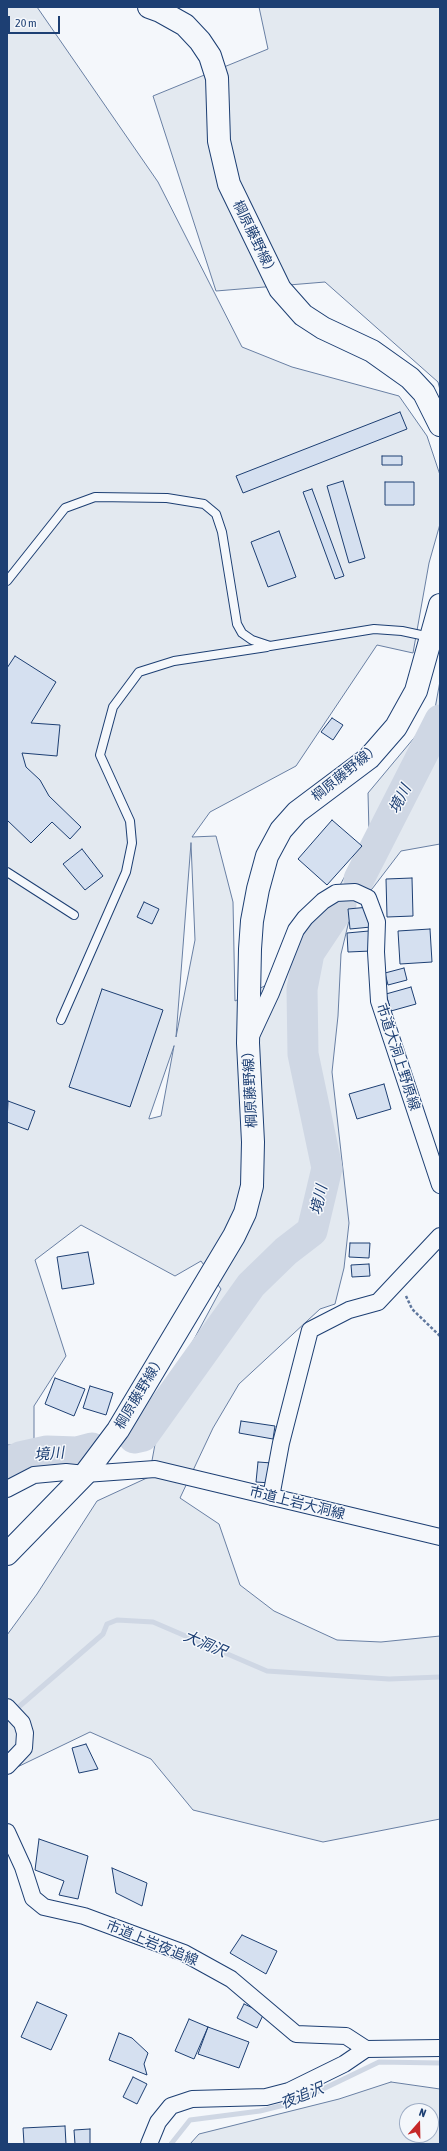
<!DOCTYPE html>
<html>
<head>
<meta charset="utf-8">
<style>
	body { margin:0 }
	#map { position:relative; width:447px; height:2151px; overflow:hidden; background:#f4f7fb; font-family:"Asap Condensed",sans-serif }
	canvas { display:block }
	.frame { position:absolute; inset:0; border:8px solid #1d3f73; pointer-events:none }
	.north { position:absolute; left:399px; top:2103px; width:40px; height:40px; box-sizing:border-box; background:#f4f7fb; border:1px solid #9eadc5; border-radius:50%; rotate:20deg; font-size:11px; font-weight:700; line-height:16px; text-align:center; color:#1d3f73 }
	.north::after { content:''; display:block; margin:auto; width:14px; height:18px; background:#c62828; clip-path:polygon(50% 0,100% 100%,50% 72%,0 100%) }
	.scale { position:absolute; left:8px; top:16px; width:52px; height:18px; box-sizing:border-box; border:2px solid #1d3f73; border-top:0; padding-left:5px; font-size:12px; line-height:14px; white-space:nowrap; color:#1d3f73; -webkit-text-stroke:3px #f4f7fb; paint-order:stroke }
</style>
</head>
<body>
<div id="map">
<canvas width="447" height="2151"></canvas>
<div class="frame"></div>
<div class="north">N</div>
<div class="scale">20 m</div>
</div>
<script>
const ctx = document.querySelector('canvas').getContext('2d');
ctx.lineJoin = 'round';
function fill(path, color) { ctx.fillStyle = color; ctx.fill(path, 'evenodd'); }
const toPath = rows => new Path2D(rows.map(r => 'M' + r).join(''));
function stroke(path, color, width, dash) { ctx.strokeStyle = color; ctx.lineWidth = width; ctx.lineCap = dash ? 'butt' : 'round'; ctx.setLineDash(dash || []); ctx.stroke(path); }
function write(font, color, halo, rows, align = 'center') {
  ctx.font = font + ' "Asap Condensed","Noto Sans JP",sans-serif'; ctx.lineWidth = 3; ctx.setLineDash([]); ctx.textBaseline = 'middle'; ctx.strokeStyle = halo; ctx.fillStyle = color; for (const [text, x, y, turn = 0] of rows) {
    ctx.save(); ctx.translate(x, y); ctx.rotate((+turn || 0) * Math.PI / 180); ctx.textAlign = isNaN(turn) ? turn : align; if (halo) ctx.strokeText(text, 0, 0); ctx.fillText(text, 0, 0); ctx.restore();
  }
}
const green = toPath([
	[7,7,37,7,158,182,242,347,292,367,399,396,427,436,440,475,440,524,429,563,413,653,377,645,296,766,210,812,192,837,216,836,233,902,235,1001,284,976,322,918,369,832,368,793,434,714,440,681,440,844,401,851,372,889,354,900,341,954,338,1016,332,1072,349,1223,344,1268,335,1304,320,1309,239,1384,213,1428,180,1498,219,1524,240,1585,274,1611,337,1640,381,1642,440,1636,440,1819,323,1842,193,1810,151,1759,90,1732,7,1772,7,1635,37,1594,97,1501,149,1477,164,1395,221,1289,201,1261,175,1276,81,1225,35,1260,66,1356,34,1406,34,1446,7,1445,7,7],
	[191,843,195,940,176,1037,191,843],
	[174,1046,161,1116,149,1119,149,1118,174,1046],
	[259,7,440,7,440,390,438,382,325,282,216,291,153,96,268,49,259,7],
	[391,2082,440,2089,440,2144,190,2144,199,2134,339,2099,391,2082],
	[407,2111,431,2111,431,2135,407,2135,407,2111]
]);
fill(green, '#e3e9f0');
stroke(green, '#687fa3', 1);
stroke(toPath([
	[14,1711,103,1634,107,1624,117,1620,153,1622,267,1671,389,1679,440,1677],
	[171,2144,190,2120,260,2111,296,2102,379,2062,440,2063]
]), '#cfd7e4', 5);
stroke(toPath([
	[359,879,440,720],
	[134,1438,143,1436,251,1285,286,1251,312,1231,327,1168,303,1054,302,989,309,953,341,905],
	[7,1463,20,1457,47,1451,77,1452,92,1448]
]), '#cfd7e4', 31);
const building = toPath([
	[400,412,407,429,243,493,236,476,400,412],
	[382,456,402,456,402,465,382,465,382,456],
	[343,481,365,558,349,563,327,486,343,481],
	[385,482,414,482,414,505,385,505,385,482],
	[312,489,344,576,335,579,303,492,312,489],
	[279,531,296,577,268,587,251,542,279,531],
	[15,656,56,682,31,723,60,725,57,756,22,753,26,767,40,780,49,796,81,827,70,839,52,822,31,843,7,820,7,668,15,656],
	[332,718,343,725,333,740,321,732,332,718],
	[332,820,362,846,327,885,298,859,332,820],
	[82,849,103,876,85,890,63,864,82,849],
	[412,878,413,916,387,917,386,879,412,878],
	[144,902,159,909,152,924,137,917,144,902],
	[369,907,371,927,350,929,348,909,369,907],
	[430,929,432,962,400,964,398,931,430,929],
	[369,931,371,951,348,952,347,933,369,931],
	[404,968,407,980,388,985,385,973,404,968],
	[411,987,416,1004,391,1011,386,994,411,987],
	[102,989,163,1010,130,1107,69,1087,102,989],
	[384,1084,391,1109,357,1119,349,1094,384,1084],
	[8,1101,35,1111,28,1130,7,1122,8,1101],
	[350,1243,370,1243,369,1258,349,1257,350,1243],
	[88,1252,94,1284,62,1289,57,1257,88,1252],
	[369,1264,370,1276,352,1277,351,1265,369,1264],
	[55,1378,85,1389,74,1416,45,1404,55,1378],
	[90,1386,113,1393,106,1415,83,1408,90,1386],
	[241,1421,275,1426,273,1439,239,1433,241,1421],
	[258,1462,272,1463,271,1483,256,1482,258,1462],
	[86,1744,98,1769,79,1773,72,1748,86,1744],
	[39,1839,88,1856,78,1899,59,1895,64,1881,35,1870,39,1839],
	[112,1868,147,1883,142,1906,116,1893,112,1868],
	[242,1935,277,1951,266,1974,230,1953,242,1935],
	[37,2002,67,2015,51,2050,21,2037,37,2002],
	[244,2004,264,2013,257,2028,237,2018,244,2004],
	[189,2019,208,2027,194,2059,175,2051,189,2019],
	[208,2027,249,2042,239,2068,198,2054,208,2027],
	[119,2033,132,2038,148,2053,144,2064,147,2075,109,2060,119,2033],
	[133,2077,147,2084,137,2104,123,2097,133,2077],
	[65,2126,66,2144,24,2144,23,2128,65,2126],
	[90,2129,90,2144,75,2144,74,2130,90,2129]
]);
fill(building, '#d5e0f0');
stroke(building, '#1d3f73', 1);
const lane = toPath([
	[7,581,65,508,95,497,167,498,204,504,216,514,222,532,237,624,242,633,252,640,270,646,374,629,402,631,430,637],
	[7,872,74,915],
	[61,1020,126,872,132,843,130,821,100,755,113,707,139,672,174,661,267,647]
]);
const street = toPath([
	[250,1038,271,993,296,930,305,918,323,901,336,893,355,892,368,898,377,922,376,952,379,1001,440,1185],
	[7,1489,34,1475,66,1472,85,1474,155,1469,440,1537],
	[271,1497,281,1443,310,1330,349,1310,378,1302,440,1236],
	[7,1707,22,1723,25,1733,24,1748,7,1766],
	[7,1832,23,1867,33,1898,44,1907,84,1916,184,1953,231,1979,296,2034,346,2036,366,2049],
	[149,2144,158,2122,171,2106,192,2099,266,2097,289,2091,344,2064,366,2049,440,2048]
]);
const secondary = toPath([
	[149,7,160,11,185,25,200,41,210,56,217,78,219,141,229,184,280,289,303,315,323,328,372,351,410,378,424,393,440,425],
	[7,1554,85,1474,118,1430,234,1236,245,1213,252,1186,253,1142,248,1043,250,949,252,921,258,889,267,856,281,830,297,812,369,758,396,727,416,691,440,605]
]);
stroke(lane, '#1d3f73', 10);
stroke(street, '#1d3f73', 18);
stroke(secondary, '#1d3f73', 24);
stroke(toPath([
	[406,1296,412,1309,440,1336]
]), '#5e769c', 2.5, [3, 2]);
stroke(lane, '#f4f7fb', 8);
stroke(street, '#f4f7fb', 16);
stroke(secondary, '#f4f7fb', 22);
write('14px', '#1d3f73', '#f4f7fb', [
	["棡原藤野線）",255,239,64],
	["棡原藤野線）",346,772,-39],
	["市道大洞上野原線",398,1057,72],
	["棡原藤野線）",250,1086,-93],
	["棡原藤野線）",140,1392,-59],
	["市道上岩大洞線",297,1503,14],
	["市道上岩夜追線",152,1943,22]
]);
write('italic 15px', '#1d3f73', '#f4f7fb', [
	["境川",400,799,-63],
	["境川",319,1200,-77],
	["境川",49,1454,-5],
	["大洞沢",205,1644,23],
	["夜追沢",302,2096,-22]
]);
</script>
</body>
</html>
